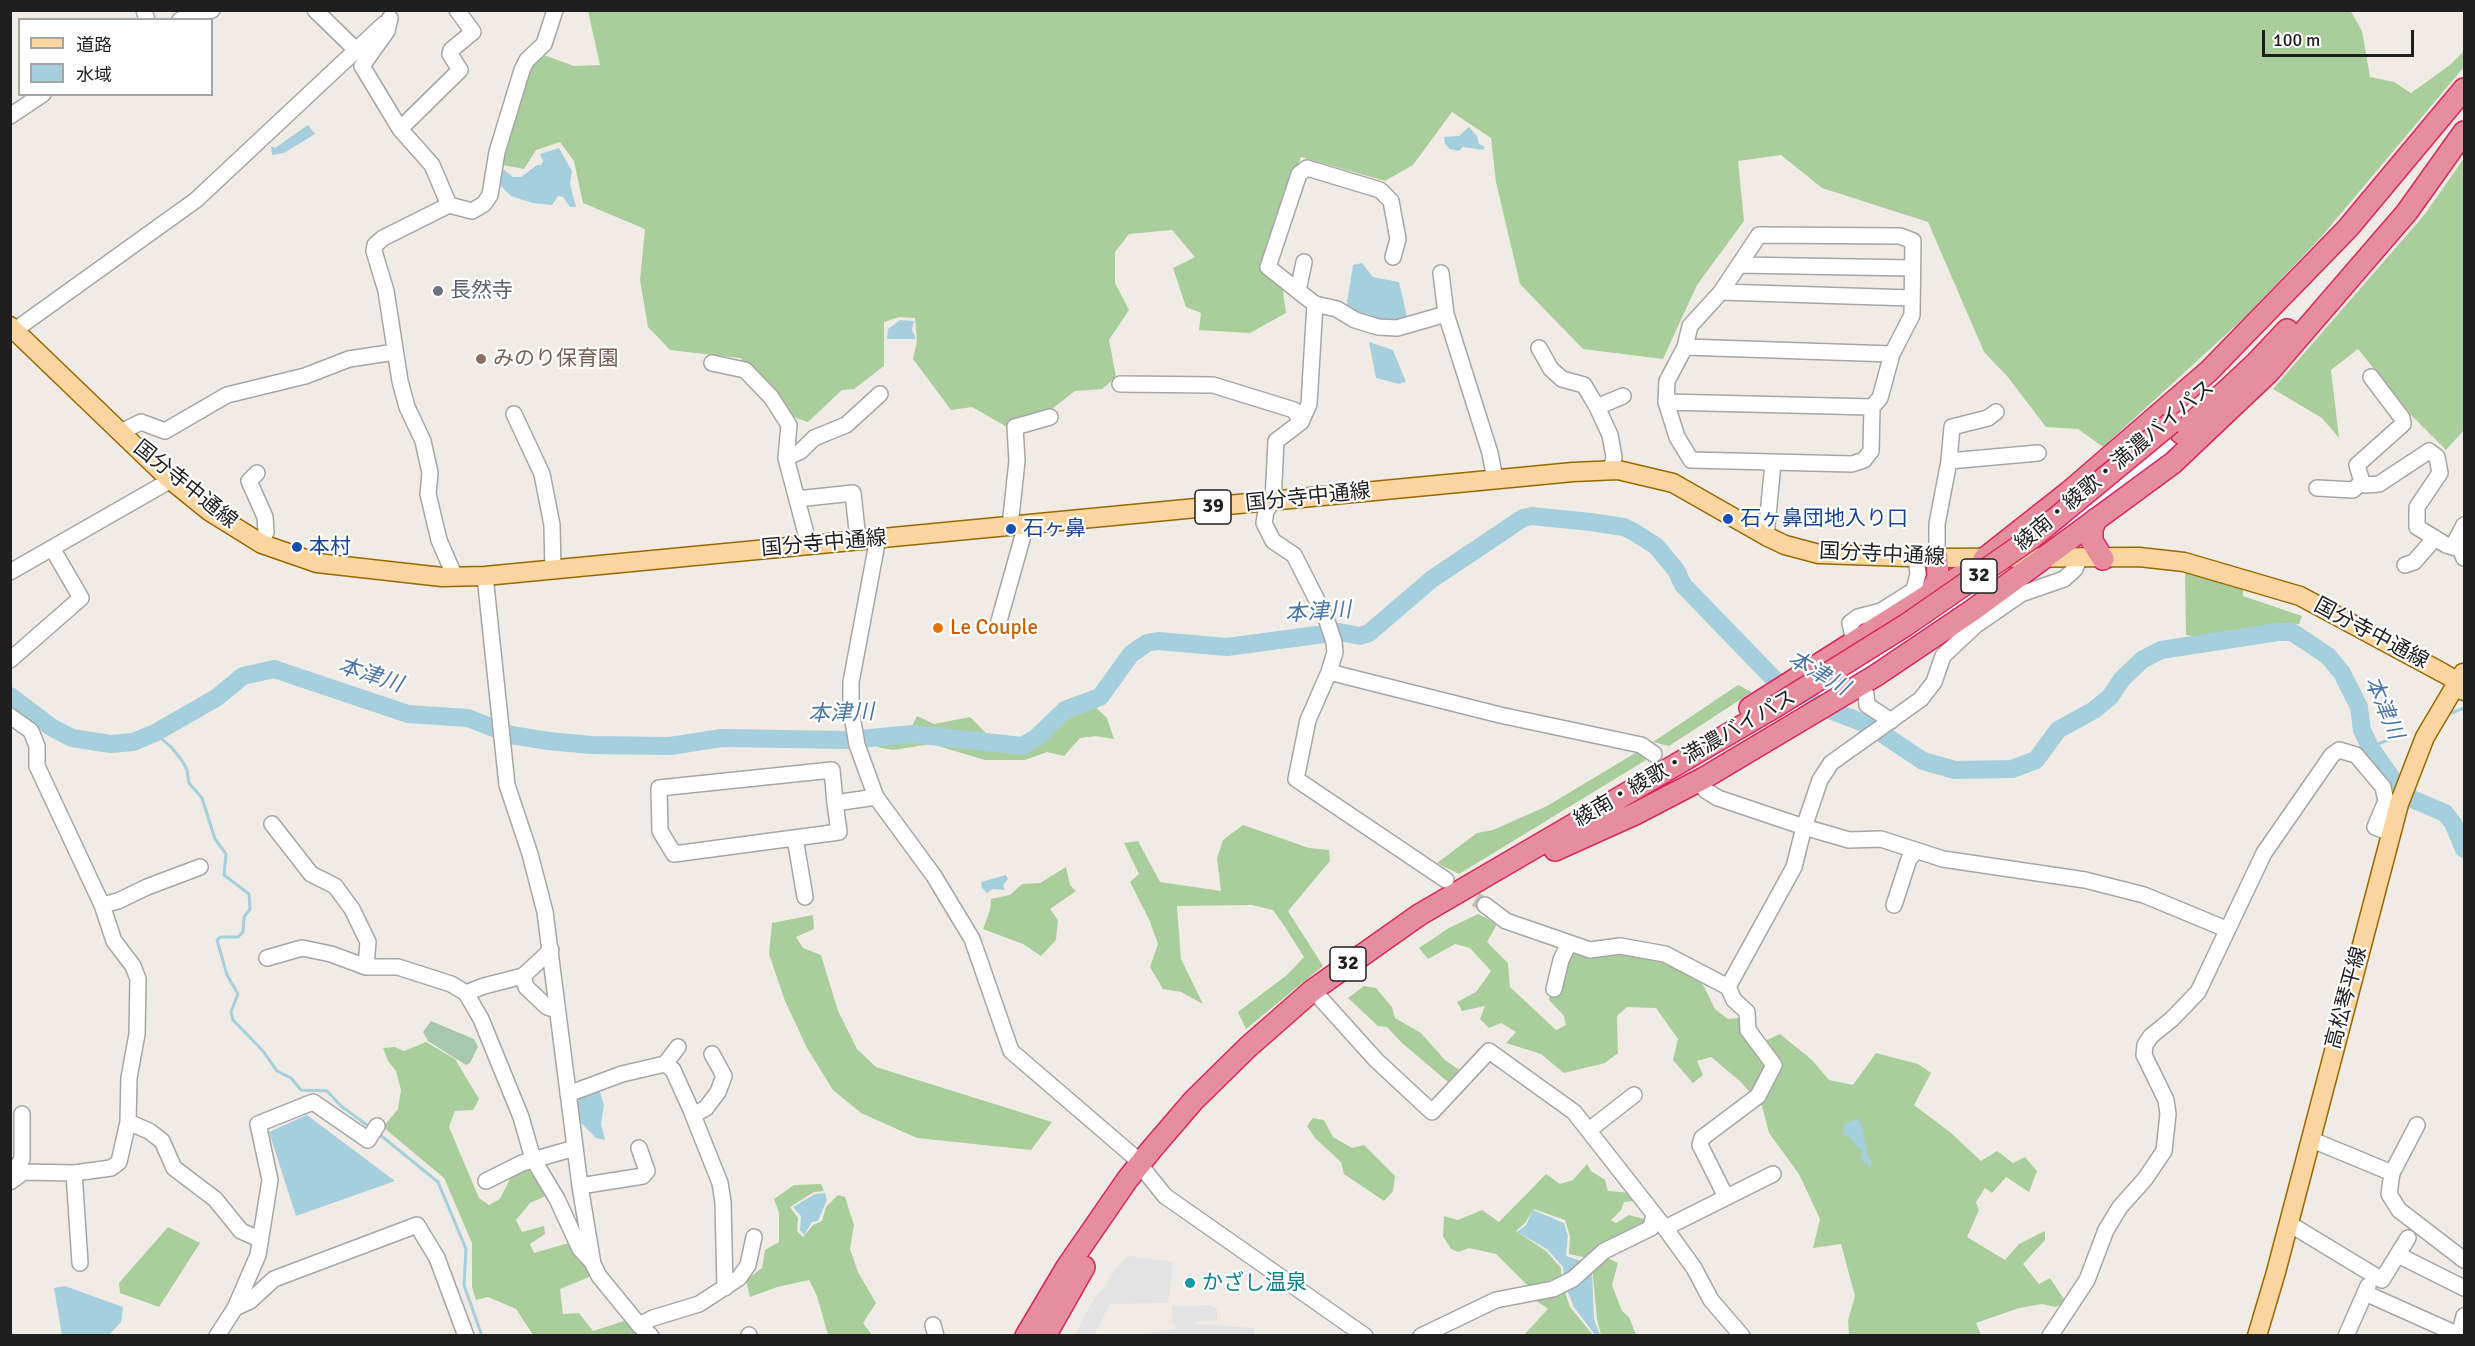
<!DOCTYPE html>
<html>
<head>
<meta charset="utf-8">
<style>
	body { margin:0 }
	#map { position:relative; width:2475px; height:1346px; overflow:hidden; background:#f0ece5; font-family:Signika,"Noto Sans JP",sans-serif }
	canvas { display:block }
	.frame { position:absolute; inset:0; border:12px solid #1f1f1f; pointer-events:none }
	.legend { position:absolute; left:18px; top:18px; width:195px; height:78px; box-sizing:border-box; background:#fff; border:2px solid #a5a5a5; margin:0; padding:8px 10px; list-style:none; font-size:18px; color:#1f1f1f }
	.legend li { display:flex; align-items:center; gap:12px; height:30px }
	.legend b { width:30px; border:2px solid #a5a5a5 }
	.scale { position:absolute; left:2262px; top:30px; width:152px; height:27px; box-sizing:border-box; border:3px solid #1f1f1f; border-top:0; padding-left:8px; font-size:18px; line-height:21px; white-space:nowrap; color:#1f1f1f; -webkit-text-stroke:4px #fff; paint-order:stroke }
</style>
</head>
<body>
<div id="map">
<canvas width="2475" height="1346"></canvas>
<div class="frame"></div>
<ul class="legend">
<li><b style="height:8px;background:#fbd59f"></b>道路</li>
<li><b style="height:16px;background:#a6cfdd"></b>水域</li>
</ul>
<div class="scale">100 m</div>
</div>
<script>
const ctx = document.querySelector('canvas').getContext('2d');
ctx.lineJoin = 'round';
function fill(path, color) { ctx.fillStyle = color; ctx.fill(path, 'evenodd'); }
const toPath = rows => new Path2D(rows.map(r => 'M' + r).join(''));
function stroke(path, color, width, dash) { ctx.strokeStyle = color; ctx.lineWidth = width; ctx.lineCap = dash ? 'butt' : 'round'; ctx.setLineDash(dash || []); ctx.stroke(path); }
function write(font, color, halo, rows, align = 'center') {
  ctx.font = font + ' Signika,"Noto Sans JP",sans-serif'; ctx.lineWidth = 4.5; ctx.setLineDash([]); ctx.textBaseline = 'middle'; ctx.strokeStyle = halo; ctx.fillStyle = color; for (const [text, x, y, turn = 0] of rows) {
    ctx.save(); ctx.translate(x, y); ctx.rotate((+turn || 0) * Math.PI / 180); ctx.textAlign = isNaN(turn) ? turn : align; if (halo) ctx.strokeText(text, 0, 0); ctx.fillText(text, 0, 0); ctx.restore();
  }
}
fill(toPath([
	[2350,10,2362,31,2370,77,2394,82,2411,93,2450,65,2464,51,2464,67,2322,236,2245,317,2103,447,2078,429,2046,427,2007,376,1984,352,1928,222,1822,188,1781,155,1738,161,1744,221,1697,285,1663,359,1583,349,1520,284,1496,182,1491,138,1452,112,1413,165,1385,181,1301,157,1261,265,1282,285,1286,313,1250,333,1199,330,1201,313,1186,307,1173,268,1195,257,1172,230,1129,234,1115,252,1115,283,1129,310,1109,340,1116,377,1102,389,1075,391,1049,411,1009,428,972,407,951,410,913,359,917,341,915,318,899,317,884,322,884,366,854,389,842,390,808,422,794,417,759,372,740,358,670,350,648,327,640,280,645,229,583,203,574,161,560,142,536,150,524,169,503,165,526,72,541,54,574,66,600,65,588,11],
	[2464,158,2464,430,2446,450,2412,416,2358,349,2331,370,2339,438,2322,418,2273,389,2425,214],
	[2185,570,2243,586,2243,596,2302,616,2299,624,2274,624,2209,639,2186,635],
	[1738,685,1752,692,1669,746,1653,742],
	[1093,705,1107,718,1114,739,1096,736,1080,738,1064,756,1047,752,1025,760,985,760,931,744,893,750,877,747,880,738,906,738,917,716,934,724,970,717,1001,748,1021,749,1037,740,1063,716],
	[1637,752,1646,760,1459,874,1437,863,1477,833,1493,830,1547,806],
	[1243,825,1309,848,1329,850,1330,861,1288,911,1323,966,1246,1029,1238,1012,1287,975,1304,957,1285,927,1273,910,1252,905,1177,906,1181,959,1203,1004,1181,992,1163,989,1150,967,1158,944,1149,919,1130,882,1139,874,1124,843,1138,841,1160,882,1221,891,1217,858,1223,840],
	[1066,867,1070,885,1076,891,1050,909,1058,920,1056,940,1041,956,1023,944,983,929,990,910,991,899,1010,895,1022,884,1040,883],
	[1478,914,1497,924,1487,942,1508,963,1510,987,1556,1030,1566,1025,1564,1016,1549,1000,1550,973,1562,948,1620,952,1662,958,1700,979,1715,1009,1728,1019,1741,1018,1751,1040,1767,1040,1780,1034,1812,1060,1829,1080,1853,1085,1876,1053,1918,1064,1931,1073,1914,1105,1950,1132,1981,1161,1997,1151,2013,1163,2025,1157,2037,1171,2029,1192,2006,1177,1992,1193,1985,1188,1976,1202,1979,1210,1967,1237,2005,1260,2019,1244,2045,1231,2045,1240,2023,1264,2039,1284,2050,1278,2066,1302,2056,1307,2042,1304,2019,1308,1976,1323,1981,1335,1849,1335,1848,1320,1855,1296,1841,1244,1813,1248,1820,1219,1799,1174,1769,1133,1762,1106,1740,1081,1711,1057,1697,1061,1703,1075,1693,1083,1673,1060,1678,1039,1656,1008,1627,1007,1617,1016,1618,1053,1605,1063,1564,1073,1541,1054,1506,1043,1516,1032,1501,1023,1489,1028,1480,1019,1485,1006,1462,1011,1457,1002,1476,992,1491,971,1470,948,1455,944,1428,959,1419,948,1449,928],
	[813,915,814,929,796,937,803,948,821,955,838,1011,857,1049,876,1067,1052,1122,1031,1150,917,1138,861,1113,833,1090,807,1048,785,1001,769,954,772,923],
	[1364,986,1376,988,1392,1007,1395,1018,1421,1033,1445,1060,1461,1071,1448,1082,1402,1043,1387,1027,1378,1026,1348,998],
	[426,1042,455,1059,479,1099,473,1110,455,1111,449,1127,479,1198,489,1205,500,1199,511,1177,531,1164,548,1195,530,1203,516,1220,522,1232,544,1226,545,1234,530,1244,534,1253,572,1242,578,1258,594,1275,560,1289,563,1314,579,1313,593,1331,627,1320,640,1335,533,1335,516,1309,488,1297,476,1300,472,1287,472,1243,444,1178,383,1127,398,1109,401,1090,396,1071,388,1061,383,1048,395,1047,404,1051],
	[1313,1118,1324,1120,1333,1137,1352,1148,1364,1145,1395,1176,1393,1191,1384,1201,1344,1174,1341,1162,1315,1138,1307,1126],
	[1587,1164,1591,1171,1605,1180,1608,1191,1632,1193,1634,1201,1624,1202,1621,1210,1611,1220,1616,1223,1629,1215,1644,1219,1643,1230,1588,1258,1569,1254,1570,1236,1565,1220,1534,1209,1525,1223,1516,1231,1546,1251,1561,1268,1562,1280,1529,1287,1496,1254,1469,1248,1458,1252,1451,1249,1443,1236,1444,1216,1458,1220,1482,1210,1499,1222,1546,1174,1560,1184,1573,1180],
	[821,1184,824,1191,814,1192,790,1207,798,1218,797,1231,803,1237,813,1225,822,1221,826,1207,838,1195,845,1197,854,1225,850,1249,858,1272,876,1303,863,1323,872,1335,828,1335,817,1296,809,1280,777,1287,750,1297,746,1280,762,1268,765,1250,779,1242,779,1213,774,1199,794,1185],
	[168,1227,200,1243,159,1307,120,1293,119,1283],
	[1604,1256,1618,1263,1612,1285,1622,1311,1629,1317,1636,1335,1601,1335,1597,1319,1592,1266],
	[1564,1289,1570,1307,1593,1335,1523,1336,1548,1309,1532,1298]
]), '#a9ce9b');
fill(toPath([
	[431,1021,474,1039,478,1047,470,1063,466,1065,428,1041,423,1032]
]), '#a7c8ad');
fill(toPath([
	[1129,1256,1173,1262,1168,1303,1110,1304,1094,1335,1075,1335,1089,1307,1121,1262],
	[1208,1305,1217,1308,1217,1320,1195,1322,1195,1324,1254,1328,1254,1335,1138,1335,1177,1328,1172,1322,1172,1306]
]), '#e3e3e3');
fill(toPath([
	[308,125,315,134,284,153,272,155,271,146,275,148],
	[1469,127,1477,136,1479,144,1485,147,1483,150,1463,147,1459,151,1450,149,1445,144,1444,137,1459,136],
	[559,148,572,171,570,184,576,207,570,207,563,197,558,196,552,205,532,203,511,196,499,184,499,172,503,169,513,177,521,177,537,165,541,165,543,161,540,154],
	[1362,263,1373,277,1399,282,1408,321,1399,323,1363,318,1346,309,1353,265],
	[900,320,914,321,912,330,916,339,887,339,888,329],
	[1369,342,1393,350,1406,382,1399,384,1376,378],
	[1006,875,1008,879,1003,885,1005,890,992,889,987,893,982,888,981,882],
	[599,1089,604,1105,601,1124,605,1140,596,1138,580,1122,575,1097],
	[307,1115,395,1181,296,1216,269,1132],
	[1858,1119,1863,1129,1867,1154,1872,1163,1868,1172,1868,1166,1861,1159,1862,1151,1847,1135,1843,1135,1844,1124],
	[825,1193,827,1200,818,1221,812,1222,804,1235,800,1230,801,1216,793,1207,815,1194],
	[1533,1210,1564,1223,1568,1236,1566,1256,1585,1262,1564,1277,1563,1267,1547,1249,1517,1232,1526,1225],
	[1592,1270,1594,1319,1600,1335,1595,1335,1574,1307,1566,1288],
	[65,1286,123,1307,121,1322,109,1335,62,1335,54,1288]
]), '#a6cfdd');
fill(toPath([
	[2166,419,2186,438,2068,536,1789,722,1767,703,1943,591]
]), '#fff');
stroke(toPath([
	[2446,715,2464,708],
	[155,733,172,748,183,762,187,770,189,783,202,798,215,839,226,854,224,875,249,894,250,909,244,917,243,932,238,937,221,937,217,940,227,975,238,994,231,1012,233,1020,263,1051,277,1071,291,1078,301,1090,327,1091,341,1106,371,1128],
	[2370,747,2391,739],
	[379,1134,438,1182,466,1249,464,1285,482,1336]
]), '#a6cfdd', 3);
stroke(toPath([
	[10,696,51,727,72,738,111,744,133,742,155,733,216,698,243,676,274,669,408,714,468,718,511,735,549,741,591,745,670,746,722,738,849,740,913,734,1022,746,1036,738,1065,710,1100,697,1131,654,1147,643,1158,641,1227,647,1339,632,1360,636,1369,633,1432,579,1523,518,1532,516,1590,522,1624,527,1634,532,1656,546,1676,570,1683,585,1774,679,1822,707,1869,725,1923,761,1955,770,2012,769,2036,760,2058,730,2094,710,2110,697,2122,679,2142,660,2161,650,2278,632,2292,632,2328,656,2342,673,2359,707,2362,730,2370,747,2393,780,2412,799,2445,813,2453,823,2464,849]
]), '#a6cfdd', 18);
stroke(toPath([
	[1456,887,1485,905]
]), '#c6c3bd', 15, [15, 8]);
const minor = toPath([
	[144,10,147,20],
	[315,10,356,50],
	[390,18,387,31,362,66,400,129,432,165,449,205,383,238,375,245,374,251,386,291,400,381,407,407,423,441,430,473,428,494,439,540,455,577],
	[180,20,212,10],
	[10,116,43,94],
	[400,129,460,70,450,54,451,50,473,32,457,10],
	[449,205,472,211,484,204,490,195,497,152,522,70,527,60,544,44,555,10],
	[1759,235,1900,236,1913,241,1912,315,1892,354,1880,398,1872,407,1871,451,1864,460,1852,464,1691,460,1677,437,1666,402,1667,381,1685,347,1690,326,1721,292,1759,235],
	[1304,262,1298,291,1315,304,1337,309,1355,320,1378,327,1397,328,1446,314],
	[1739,265,1912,268],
	[1441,273,1446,314,1490,453,1495,479],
	[1298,291,1268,267,1299,174,1307,168,1380,190,1391,201,1398,239,1393,257],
	[1721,292,1912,298],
	[15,330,196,200,384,24],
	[1685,347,1892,354],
	[1539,348,1551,369,1562,379,1584,385,1597,407,1610,435,1614,457,1611,470],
	[712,363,745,370,771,397,789,425,786,458,809,545],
	[2371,377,2402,418,2403,424,2357,465,2362,482,2365,485,2379,484,2429,451,2437,457,2440,473,2417,507,2417,527,2446,545,2460,549,2464,558],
	[1120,384,1213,385,1294,410,1301,422,1276,441,1273,501,1266,511,1264,523,1273,541,1294,555,1326,618,1334,642,1335,652,1329,672],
	[1666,402,1872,407],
	[1597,407,1623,396],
	[514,414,542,474,552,525,553,570],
	[1301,422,1309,404,1315,304],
	[121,432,141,422,165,431,227,395,305,376,349,359,395,352],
	[786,458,801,451,814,438,846,425,880,394],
	[1949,461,2038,453],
	[257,473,249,481,265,517,266,532,262,544],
	[2317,488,2353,490,2362,482],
	[797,499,853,493,858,540],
	[1010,526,1017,461,1015,427,1050,417],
	[1766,536,1773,463],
	[878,538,851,682,851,710,857,745,876,797,934,876,972,939,1011,1051,1132,1155,1165,1196,1365,1336],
	[2453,546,2464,525],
	[1937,558,1937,524,1949,461,1952,427,1988,418,1996,412],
	[2079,559,2075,569,2064,579,2021,594,1976,625,1943,656,1934,682,1921,699,1831,763,1820,780,1804,827,1849,840,1881,839,1943,859,2085,880,2144,895,2226,929],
	[2405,565,2414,562,2435,538],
	[10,572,171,480],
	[485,576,507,785,530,854,545,912,580,1186,593,1264,599,1276,639,1325,651,1336],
	[999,621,1026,525],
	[1852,633,1850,623,1858,617,1881,611,1914,590,1918,574,1916,558],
	[10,660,81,598,52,548],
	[1866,694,1867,705,1891,721],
	[10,716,31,731,37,746,37,766,102,905,118,901,147,887,200,867],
	[835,803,839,832,674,854,660,831,659,788,832,770,835,803,876,797],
	[272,824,311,874,335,886,352,909,368,942,366,967],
	[795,838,805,897],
	[1446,880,1296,779,1308,720,1329,672,1500,715,1641,745,1654,754],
	[1485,905,1506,921,1590,950,1620,946,1665,954,1728,987,1794,867,1804,827,1718,798,1705,790],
	[1894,905,1909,859,1916,851],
	[267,958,302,948,331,954,366,967,398,967,451,984,466,993,484,986,523,976,551,950],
	[523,976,526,987,547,1007,556,1010],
	[1554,989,1561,960,1569,943],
	[1313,990,1376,1060,1432,1112,1489,1051,1574,1112,1665,1228,1694,1268,1711,1300,1742,1336],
	[466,993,481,1019,521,1117,533,1159,557,1199,580,1249,593,1263],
	[665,1064,673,1070,691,1110,697,1113,706,1108,718,1092,724,1076,712,1054],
	[568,1094,622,1074,665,1064,678,1047],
	[691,1110,720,1183,723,1202,725,1288],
	[128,1122,149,1131,162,1141,174,1168,215,1199,241,1231,259,1239],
	[2417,1125,2392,1173,2389,1194,2399,1210,2464,1260],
	[1589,1130,1634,1095],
	[2310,1139,2392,1173],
	[74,1173,80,1263],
	[10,1178,22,1159,22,1114],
	[486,1181,522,1163,575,1148],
	[10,1182,24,1172,74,1173,111,1168,119,1162,128,1122,129,1078,137,1034,138,979,133,966,114,941,102,905],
	[580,1186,643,1176,647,1171,639,1148],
	[1726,1197,1700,1145,1702,1138,1758,1096,1774,1065,1748,1030,1747,1012,1734,1000,1728,987],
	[2288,1223,2382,1280,2408,1238],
	[1665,1228,1773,1174],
	[2398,1255,2464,1288],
	[2365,1293,2459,1335],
	[235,1308,258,1255,270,1180,258,1124,313,1102,368,1140,377,1126],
	[639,1325,653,1318,699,1304,739,1278,748,1265,754,1237],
	[933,1325,936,1336],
	[749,1335,749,1336],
	[217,1336,235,1308,250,1301,274,1279,417,1225,437,1258,466,1336],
	[1421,1336,1496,1300,1553,1289,1573,1279,1604,1251,1651,1228,1654,1214],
	[2050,1336,2087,1280,2106,1230,2120,1207,2145,1179,2164,1151,2168,1114,2166,1100,2144,1055,2145,1045,2151,1036,2172,1019,2198,992,2264,853,2332,755,2339,750,2356,755,2383,787,2386,801,2375,827,2390,833],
	[2346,1336,2368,1286],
	[2459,1336,2464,1316]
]);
const major = toPath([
	[10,326,167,477,209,511,262,544,317,563,442,577,485,576,1573,472,1618,470,1673,483,1766,536,1785,545,1819,554,1937,558,2139,557,2184,562,2300,596,2443,673,2457,681,2464,691],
	[2257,1336,2276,1272,2399,804,2425,737,2463,673]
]);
const highway = toPath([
	[2181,433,2256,363,2287,330],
	[2096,519,2092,529,2092,541,2103,559],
	[1984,559,2069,492,2209,371,2348,228,2464,89],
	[1921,601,1959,577],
	[1750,708,1930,594,1938,578,1937,558],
	[1555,850,1635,814,1704,778,1875,676,1973,610,2173,463,2269,372,2407,212,2464,132],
	[1026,1336,1067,1267,1127,1180,1151,1150,1194,1100,1248,1047,1313,990,1419,915,1773,708],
	[1045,1336,1084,1267]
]);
stroke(minor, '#a6a6a6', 18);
stroke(major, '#986902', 21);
stroke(highway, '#d92760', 24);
stroke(minor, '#fff', 15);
stroke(major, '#fbd59f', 18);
stroke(highway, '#e68e9d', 21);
const highwayBridge = toPath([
	[1773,708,1906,625,2033,537,2171,423]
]);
stroke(highwayBridge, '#d92760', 24, []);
stroke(highwayBridge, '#e68e9d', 21);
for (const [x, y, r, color] of [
	[438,291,6,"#6b7280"],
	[481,359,6,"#8d6e63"],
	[1728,519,6,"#1a4fb4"],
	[1011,529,6,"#1a4fb4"],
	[297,547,6,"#1a4fb4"],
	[938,628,6,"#e8710a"],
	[1190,1283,6,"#0f9aa8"]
]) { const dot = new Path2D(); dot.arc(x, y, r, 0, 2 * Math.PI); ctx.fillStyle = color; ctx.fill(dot); stroke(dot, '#fff', 2); }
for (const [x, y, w] of [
	[1213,507,36],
	[1979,576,36],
	[1348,964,36]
]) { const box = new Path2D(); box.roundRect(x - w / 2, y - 17, w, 34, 4.5); ctx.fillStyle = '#fff'; ctx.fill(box); stroke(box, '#1f1f1f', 1.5); }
write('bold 20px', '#1f1f1f', null, [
	["39",1213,507],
	["32",1979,576],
	["32",1348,964]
]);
write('21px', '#5b616d', '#fff', [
	["長然寺",450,291]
], 'left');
write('21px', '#785e54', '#fff', [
	["みのり保育園",493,359]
], 'left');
write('21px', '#1f1f1f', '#fff', [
	["綾南・綾歌・満濃バイパス",2115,466,-40],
	["国分寺中通線",185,485,39],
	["国分寺中通線",1308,498,-6],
	["国分寺中通線",824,544,-5],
	["国分寺中通線",1882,555,3],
	["国分寺中通線",2371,634,28],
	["綾南・綾歌・満濃バイパス",1685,759,-30],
	["高松琴平線",2347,998,-75]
]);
write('21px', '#164399', '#fff', [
	["石ヶ鼻団地入り口",1740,519],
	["石ヶ鼻",1023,529],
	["本村",309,547]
], 'left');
write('21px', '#c56008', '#fff', [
	["Le Couple",950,628]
], 'left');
write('21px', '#0d838f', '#fff', [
	["かざし温泉",1202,1283]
], 'left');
write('italic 22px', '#4976a6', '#fff', [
	["本津川",1318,613,-4],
	["本津川",1818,674,30],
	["本津川",370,676,18],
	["本津川",2383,708,67],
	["本津川",841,714,-2]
]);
</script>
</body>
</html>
